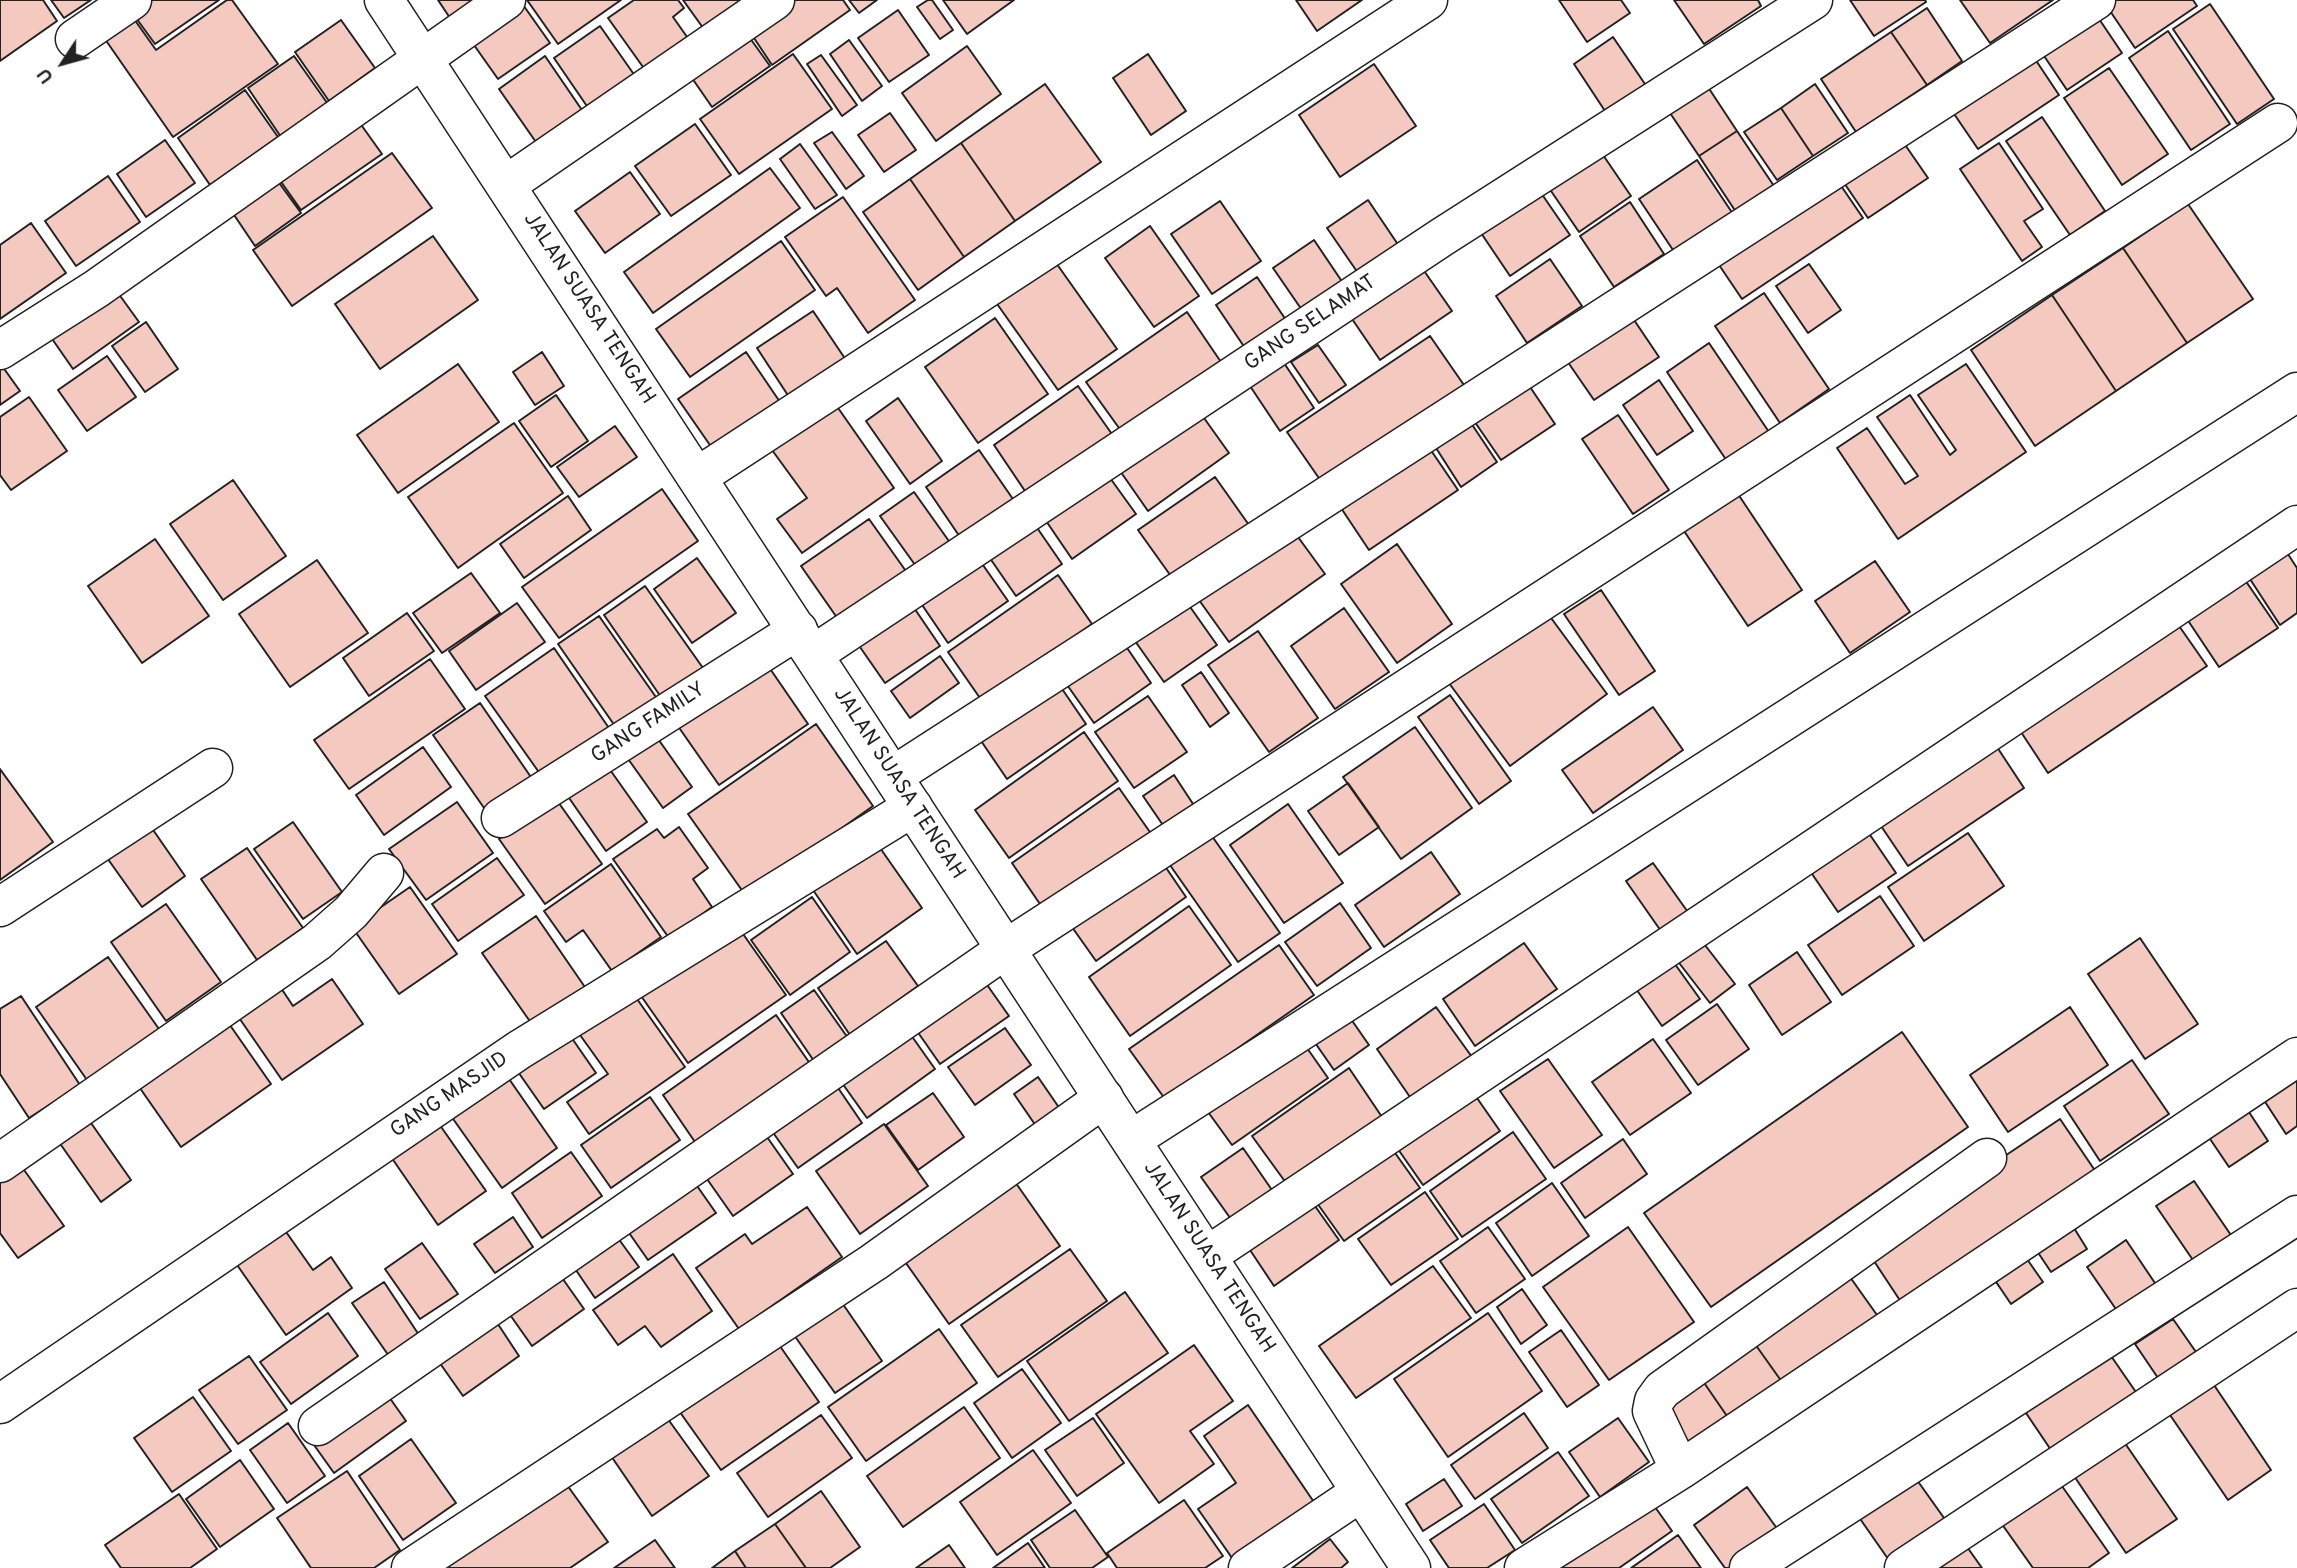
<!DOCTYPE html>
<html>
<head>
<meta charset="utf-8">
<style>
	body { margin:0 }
	#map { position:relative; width:2297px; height:1568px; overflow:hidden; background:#fff; font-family:Overpass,sans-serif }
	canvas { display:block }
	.north { position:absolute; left:28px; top:28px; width:70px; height:70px; -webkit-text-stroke:5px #fff; paint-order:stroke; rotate:234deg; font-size:19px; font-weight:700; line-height:28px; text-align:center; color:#222 }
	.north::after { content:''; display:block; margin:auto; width:24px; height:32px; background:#222; clip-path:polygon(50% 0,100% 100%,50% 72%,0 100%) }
</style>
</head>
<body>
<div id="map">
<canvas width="2297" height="1568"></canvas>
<div class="north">U</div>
</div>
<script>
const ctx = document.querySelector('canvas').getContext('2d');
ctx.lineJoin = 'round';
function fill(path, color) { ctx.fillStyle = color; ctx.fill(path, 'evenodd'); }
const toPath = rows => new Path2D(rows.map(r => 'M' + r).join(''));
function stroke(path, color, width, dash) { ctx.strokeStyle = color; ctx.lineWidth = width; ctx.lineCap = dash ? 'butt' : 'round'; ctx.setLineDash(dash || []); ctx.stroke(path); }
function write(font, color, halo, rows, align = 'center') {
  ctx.font = font + ' Overpass,sans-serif'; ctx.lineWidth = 5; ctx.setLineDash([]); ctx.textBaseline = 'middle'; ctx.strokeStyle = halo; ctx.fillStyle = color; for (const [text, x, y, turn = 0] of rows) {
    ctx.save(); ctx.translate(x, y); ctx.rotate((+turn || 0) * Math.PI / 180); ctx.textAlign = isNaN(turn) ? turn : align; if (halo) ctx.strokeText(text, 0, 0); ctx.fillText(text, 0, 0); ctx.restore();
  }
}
const building = toPath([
	[0,0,43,0,57,21,0,61,0,0],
	[51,0,91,0,64,18,51,0],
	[147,0,219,0,155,44,131,11,147,0],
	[227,0,232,0,278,64,173,137,98,29,127,9,156,50,227,0],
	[438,0,482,0,452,21,438,0],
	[527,0,621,0,558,44,527,0],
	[634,0,678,0,684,8,673,17,692,44,648,74,608,18,634,0],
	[683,0,754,0,706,32,683,0],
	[782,0,843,0,850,10,772,65,746,26,782,0],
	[849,0,877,0,859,13,849,0],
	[928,0,932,0,953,30,940,39,917,7,928,0],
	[943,0,1014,0,967,34,943,0],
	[1296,0,1362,0,1317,31,1296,0],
	[1559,0,1621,0,1630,13,1587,42,1559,0],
	[1674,0,1758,0,1761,6,1704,44,1674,0],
	[1850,0,1925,0,1926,2,1874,36,1850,0],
	[1960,0,2053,0,1990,43,1960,0],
	[2113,0,2193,0,2197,6,2135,48,2106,5,2113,0],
	[521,2,550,43,498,79,469,38,521,2],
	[2210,4,2274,99,2237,124,2173,29,2210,4],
	[1927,8,1962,61,1927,85,1891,32,1927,8],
	[898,10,929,55,889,82,858,38,898,10],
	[2093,10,2122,53,2067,90,2038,47,2093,10],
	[341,20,375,68,329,101,295,52,341,20],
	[600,26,640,83,593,115,554,58,600,26],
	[742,27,770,66,712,107,685,68,742,27],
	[2168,31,2230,124,2191,150,2129,58,2168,31],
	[1891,32,1927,85,1856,132,1821,79,1891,32],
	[1613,37,1647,87,1607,114,1574,64,1613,37],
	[849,40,882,86,862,101,830,54,849,40],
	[967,46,1001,94,936,141,902,93,967,46],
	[2031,53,2059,95,1978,149,1950,108,2031,53],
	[793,54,832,109,739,174,700,119,793,54],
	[1148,54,1186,111,1151,135,1113,78,1148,54],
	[821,55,857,105,842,116,807,64,821,55],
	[294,56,330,107,283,140,248,88,294,56],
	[545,56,584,113,538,145,499,89,545,56],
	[1374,64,1416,126,1340,177,1299,115,1374,64],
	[2109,68,2168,154,2122,185,2064,98,2109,68],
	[1045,84,1101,162,1015,221,961,143,1045,84],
	[1706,84,1737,131,1699,156,1668,110,1706,84],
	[1815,84,1848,133,1813,156,1781,108,1815,84],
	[245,90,278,137,210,185,178,138,245,90],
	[1781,108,1813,156,1777,180,1744,132,1781,108],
	[352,112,382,154,301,210,272,169,352,112],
	[890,113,916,150,884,172,858,135,890,113],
	[2042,117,2105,211,2070,235,2006,141,2042,117],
	[695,124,731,175,671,216,635,166,695,124],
	[1737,131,1774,186,1736,212,1699,156,1737,131],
	[832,132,864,176,846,189,814,143,832,132],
	[1899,136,1928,178,1868,218,1840,177,1899,136],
	[165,140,195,183,146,217,117,174,165,140],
	[961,143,1015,221,964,257,910,179,961,143],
	[1999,143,2043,209,2024,221,2042,247,2022,261,1960,169,1999,143],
	[800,144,837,195,815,209,780,159,800,144],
	[1601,152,1631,196,1579,232,1549,188,1601,152],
	[392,153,432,208,292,306,253,250,392,153],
	[1697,160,1733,214,1675,253,1639,199,1697,160],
	[770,168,800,208,653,313,624,272,770,168],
	[269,169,301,213,255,246,224,200,269,169],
	[630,172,660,214,605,253,575,211,630,172],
	[108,176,140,222,76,266,45,221,108,176],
	[1835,177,1863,218,1742,299,1715,259,1835,177],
	[910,179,964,257,918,290,863,212,910,179],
	[1539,190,1570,235,1510,276,1479,230,1539,190],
	[843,197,915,300,868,333,837,288,826,296,785,237,843,197],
	[1368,200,1399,246,1358,273,1327,228,1368,200],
	[1220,201,1261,261,1212,294,1171,234,1220,201],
	[1630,202,1664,254,1614,287,1580,236,1630,202],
	[2188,204,2253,299,2187,343,2123,248,2188,204],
	[31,223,66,273,0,319,0,245,31,223],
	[1150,226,1199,296,1154,327,1105,258,1150,226],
	[433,236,478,300,380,369,335,304,433,236],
	[1314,240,1345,286,1304,313,1273,268,1314,240],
	[781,241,815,290,690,377,656,329,781,241],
	[2123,248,2187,343,2116,391,2052,295,2123,248],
	[1550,259,1582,306,1527,343,1496,296,1550,259],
	[1054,260,1117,349,1058,390,995,301,1054,260],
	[1809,264,1841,310,1808,333,1776,286,1809,264],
	[1420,265,1452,311,1380,360,1348,313,1420,265],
	[1257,277,1288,323,1247,351,1216,305,1257,277],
	[113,286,139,322,73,369,48,333,113,286],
	[1764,293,1829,389,1780,423,1715,326,1764,293],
	[2052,295,2116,391,2035,446,1971,350,2052,295],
	[813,311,848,363,791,400,757,348,813,311],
	[1628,311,1659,357,1594,400,1563,355,1628,311],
	[1187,312,1223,365,1124,435,1086,382,1187,312],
	[995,318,1048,394,978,443,925,367,995,318],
	[146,322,178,369,145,392,112,346,146,322],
	[1430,336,1466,388,1323,484,1287,432,1430,336],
	[1709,343,1773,438,1731,467,1667,372,1709,343],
	[1318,345,1346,385,1319,403,1291,362,1318,345],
	[542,352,564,386,535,405,513,372,542,352],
	[746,352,780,402,712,448,678,399,746,352],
	[107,356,136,397,87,431,58,390,107,356],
	[1282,360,1314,408,1280,431,1248,383,1282,360],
	[0,363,20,391,0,405,0,363],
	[458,364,499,422,398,493,357,435,458,364],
	[1966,364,2026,452,1898,539,1837,448,1867,428,1905,484,1918,476,1877,417,1910,395,1950,455,1956,450,1918,395,1966,364],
	[1524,378,1555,424,1501,460,1470,415,1524,378],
	[1659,380,1693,431,1657,455,1623,405,1659,380],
	[1078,386,1114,437,1029,497,994,445,1078,386],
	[556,395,588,441,551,467,519,421,556,395],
	[29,397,67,451,11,490,0,475,0,417,29,397],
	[898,398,942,461,910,484,866,421,898,398],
	[836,405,894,488,802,553,777,519,807,498,772,450,836,405],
	[1199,411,1229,453,1148,511,1118,468,1199,411],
	[1465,414,1497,462,1461,487,1429,437,1465,414],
	[1618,415,1669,490,1633,514,1582,439,1618,415],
	[514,423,563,493,458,568,408,497,514,423],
	[615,426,637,457,579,497,557,467,615,426],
	[1426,443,1458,490,1369,550,1337,502,1426,443],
	[979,450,1015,502,962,540,926,487,979,450],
	[1105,471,1136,514,1072,559,1042,515,1105,471],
	[1215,477,1249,525,1173,579,1138,530,1215,477],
	[233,480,286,556,223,600,170,524,233,480],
	[662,489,698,541,559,638,522,587,662,489],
	[1736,491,1802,590,1748,626,1682,528,1736,491],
	[914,492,951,544,918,569,880,516,914,492],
	[568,496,591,530,524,578,500,544,568,496],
	[869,519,908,574,840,622,801,566,869,519],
	[1031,519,1062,564,1016,596,985,551,1031,519],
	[1290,526,1325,574,1229,642,1194,593,1290,526],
	[155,539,209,616,142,663,88,586,155,539],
	[1397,544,1452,624,1397,663,1341,584,1397,544],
	[2286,551,2297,568,2297,613,2280,625,2248,576,2286,551],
	[976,555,1008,601,948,643,916,596,976,555],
	[697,558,736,613,692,643,654,589,697,558],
	[317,560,368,633,290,687,239,614,317,560],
	[1875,561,1910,612,1850,653,1815,601,1875,561],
	[471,573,500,613,442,653,413,613,471,573],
	[1058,575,1092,624,982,701,948,652,1058,575],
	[2245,580,2278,628,2219,667,2187,619,2245,580],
	[645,586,703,668,661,697,604,615,645,586],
	[1601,590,1655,671,1619,695,1564,614,1601,590],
	[908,599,940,646,885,683,853,637,908,599],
	[517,603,545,642,476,690,449,651,517,603],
	[1188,604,1217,645,1164,682,1135,641,1188,604],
	[1543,607,1607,694,1510,766,1446,679,1543,607],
	[1344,608,1389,672,1335,709,1291,646,1344,608],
	[407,613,434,651,369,696,343,658,407,613],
	[599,616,658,700,617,729,558,644,599,616],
	[2177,623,2207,666,2048,773,2019,729,2177,623],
	[1258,631,1318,718,1269,752,1208,665,1258,631],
	[1123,642,1151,683,1094,723,1065,682,1123,642],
	[554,648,611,731,543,778,485,696,554,648],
	[940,656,959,683,910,718,891,691,940,656],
	[762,657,808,724,719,785,673,719,762,657],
	[430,659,465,709,349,789,314,740,430,659],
	[1201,672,1229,713,1210,727,1182,685,1201,672],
	[1056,680,1086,724,1007,779,977,735,1056,680],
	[1450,695,1511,781,1479,804,1418,717,1450,695],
	[1148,696,1187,752,1134,788,1095,732,1148,696],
	[480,703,535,783,489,815,433,735,480,703],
	[1653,707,1683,750,1593,813,1562,770,1653,707],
	[816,724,873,806,746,896,688,814,816,724],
	[1415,727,1472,808,1401,859,1343,777,1415,727],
	[1084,732,1118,781,1009,858,975,810,1084,732],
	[656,736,692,787,663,808,626,756,656,736],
	[1995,744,2024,788,1908,866,1879,823,1995,744],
	[423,747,451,787,384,835,356,795,423,747],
	[601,757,647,822,606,851,560,785,601,757],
	[0,769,53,842,0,880,0,769],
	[1174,775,1197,810,1167,831,1143,796,1174,775],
	[1348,783,1379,827,1339,855,1308,811,1348,783],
	[1119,788,1152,835,1044,910,1012,863,1119,788],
	[556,799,602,864,545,904,499,839,556,799],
	[457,802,493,853,426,900,389,849,457,802],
	[1288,804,1343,883,1284,923,1230,845,1288,804],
	[293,822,342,892,303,919,254,849,293,822],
	[149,824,185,876,142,907,105,855,149,824],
	[679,827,708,868,693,879,712,907,669,938,613,859,657,829,664,838,679,827],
	[1207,829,1280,933,1238,962,1165,858,1207,829],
	[1866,829,1896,873,1838,912,1808,868,1866,829],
	[1968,833,2004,886,1924,941,1888,887,1968,833],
	[878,845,922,908,857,954,813,890,878,845],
	[247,848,303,928,257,960,201,879,247,848],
	[1431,852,1460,894,1384,947,1355,905,1431,852],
	[1158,856,1186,897,1096,961,1067,920,1158,856],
	[497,858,524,895,458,941,432,904,497,858],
	[1653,863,1690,915,1663,934,1626,881,1653,863],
	[611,864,661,937,612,971,583,930,566,942,544,911,611,864],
	[410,887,457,954,399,994,352,927,410,887],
	[1880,896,1914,946,1842,995,1808,945,1880,896],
	[812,897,850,952,790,995,751,940,812,897],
	[1340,903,1371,948,1317,986,1285,942,1340,903],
	[166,904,221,982,166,1021,111,942,166,904],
	[1189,906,1231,965,1130,1036,1089,977,1189,906],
	[536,916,589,993,536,1030,482,953,536,916],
	[736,924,786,995,688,1063,639,993,736,924],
	[1698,936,1735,984,1710,1003,1673,955,1698,936],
	[2140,938,2198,1024,2145,1059,2088,974,2140,938],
	[886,941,918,986,850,1035,818,988,886,941],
	[1524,943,1557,989,1475,1046,1443,999,1524,943],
	[1279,945,1314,995,1165,1099,1129,1049,1279,945],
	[1797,952,1831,1002,1782,1035,1749,985,1797,952],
	[108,957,159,1029,87,1080,36,1007,108,957],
	[1672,960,1700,999,1662,1026,1634,986,1672,960],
	[978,972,1009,1016,940,1064,910,1021,978,972],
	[332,979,363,1024,282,1080,235,1012,277,982,293,1006,332,979],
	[630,989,685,1067,589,1134,567,1102,608,1074,575,1028,630,989],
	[814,990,848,1038,814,1061,781,1013,814,990],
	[21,996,80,1085,29,1118,0,1074,0,1009,21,996],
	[1717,1004,1749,1049,1698,1085,1666,1040,1717,1004],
	[1436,1007,1472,1057,1412,1100,1377,1049,1436,1007],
	[2070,1007,2108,1065,2008,1132,1970,1075,2070,1007],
	[1346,1012,1369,1045,1334,1070,1311,1037,1346,1012],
	[776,1015,811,1065,697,1145,663,1095,776,1015],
	[225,1018,271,1084,181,1147,135,1081,225,1018],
	[906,1028,935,1069,867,1118,837,1076,906,1028],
	[1005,1028,1031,1065,975,1105,948,1067,1005,1028],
	[1902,1032,1968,1127,1711,1307,1644,1213,1902,1032],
	[569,1034,596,1073,544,1109,516,1069,569,1034],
	[1300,1038,1328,1078,1232,1145,1203,1105,1300,1038],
	[1653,1039,1691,1093,1630,1135,1592,1082,1653,1039],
	[1548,1059,1602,1135,1554,1168,1500,1091,1548,1059],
	[2132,1060,2169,1114,2100,1161,2064,1106,2132,1060],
	[2297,1064,2297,1126,2286,1134,2258,1091,2297,1064],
	[1349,1068,1384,1120,1289,1187,1252,1136,1349,1068],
	[507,1076,557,1148,502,1188,451,1116,507,1076],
	[1038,1077,1060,1109,1036,1126,1014,1094,1038,1077],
	[832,1079,862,1123,798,1168,767,1124,832,1079],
	[1470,1088,1500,1131,1423,1185,1393,1142,1470,1088],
	[933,1093,964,1137,918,1170,886,1125,933,1093],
	[650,1097,680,1140,611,1188,581,1145,650,1097],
	[2245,1106,2268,1141,2229,1167,2206,1133,2245,1106],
	[84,1113,131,1180,101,1202,54,1135,84,1113],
	[2060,1119,2096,1172,1901,1302,1866,1249,2060,1119],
	[437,1121,486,1191,438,1225,389,1154,437,1121],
	[884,1124,928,1186,860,1234,816,1171,884,1124],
	[760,1127,793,1174,733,1216,700,1169,760,1127],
	[1513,1132,1546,1179,1462,1237,1430,1191,1513,1132],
	[1623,1139,1647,1174,1585,1218,1561,1183,1623,1139],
	[1388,1143,1420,1188,1344,1241,1312,1196,1388,1143],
	[1243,1148,1274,1193,1233,1222,1201,1177,1243,1148],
	[571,1152,602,1196,542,1238,512,1193,571,1152],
	[17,1160,64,1226,18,1258,0,1233,0,1171,17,1160],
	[688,1173,716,1213,648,1260,620,1220,688,1173],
	[1013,1179,1060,1246,949,1324,901,1256,1013,1179],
	[2194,1181,2235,1241,2197,1266,2156,1206,2194,1181],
	[1552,1183,1589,1236,1532,1276,1496,1223,1552,1183],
	[1425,1192,1458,1239,1391,1285,1358,1239,1425,1192],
	[1310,1199,1339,1240,1274,1286,1246,1244,1310,1199],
	[807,1207,842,1257,739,1329,696,1268,745,1234,752,1244,807,1207],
	[2066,1215,2087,1249,2051,1272,2029,1239,2066,1215],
	[513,1217,533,1247,495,1273,474,1244,513,1217],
	[610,1227,639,1267,595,1298,567,1257,610,1227],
	[1488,1227,1525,1279,1476,1313,1440,1261,1488,1227],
	[1628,1227,1694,1322,1609,1380,1543,1287,1628,1227],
	[284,1229,313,1270,331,1257,352,1288,286,1335,235,1262,284,1229],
	[2126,1240,2161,1292,2122,1318,2087,1267,2126,1240],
	[422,1243,458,1294,420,1319,385,1269,422,1243],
	[1070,1249,1107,1301,998,1377,961,1325,1070,1249],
	[2020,1249,2043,1282,2011,1304,1988,1270,2020,1249],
	[673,1254,712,1311,661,1347,645,1326,618,1345,593,1310,673,1254],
	[553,1265,584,1309,532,1346,501,1302,553,1265],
	[1433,1266,1471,1318,1356,1398,1319,1346,1433,1266],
	[1845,1270,1877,1315,1782,1382,1750,1337,1845,1270],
	[384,1282,421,1338,391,1359,352,1303,384,1282],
	[1522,1289,1547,1325,1521,1344,1497,1307,1522,1289],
	[1125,1292,1168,1353,1069,1421,1027,1361,1125,1292],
	[836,1294,882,1361,835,1393,789,1328,836,1294],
	[490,1312,519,1356,463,1396,432,1352,490,1312],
	[328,1313,358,1356,291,1404,260,1362,328,1313],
	[1488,1313,1542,1391,1448,1457,1394,1379,1488,1313],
	[2173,1319,2196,1352,2158,1378,2135,1344,2173,1319],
	[939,1329,977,1383,866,1461,828,1407,939,1329],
	[1561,1330,1599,1385,1567,1407,1529,1352,1561,1330],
	[1750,1337,1782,1382,1729,1419,1698,1374,1750,1337],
	[775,1339,819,1402,721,1470,677,1408,775,1339],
	[1194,1345,1233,1401,1190,1431,1214,1464,1159,1503,1096,1414,1194,1345],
	[2109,1353,2140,1398,2055,1456,2024,1410,2109,1353],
	[249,1356,287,1410,238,1444,199,1390,249,1356],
	[1022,1369,1061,1423,1012,1458,974,1403,1022,1369],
	[1698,1374,1729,1419,1687,1448,1655,1403,1698,1374],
	[2212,1382,2271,1470,2228,1500,2168,1412,2212,1382],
	[382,1387,406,1421,334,1473,309,1438,382,1387],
	[193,1397,231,1451,172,1492,134,1438,193,1397],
	[1248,1405,1320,1511,1239,1568,1198,1509,1236,1483,1204,1436,1248,1405],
	[964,1407,1000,1458,903,1527,867,1476,964,1407],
	[1524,1413,1548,1448,1475,1499,1451,1465,1524,1413],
	[665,1415,709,1476,652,1516,609,1453,665,1415],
	[821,1415,852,1458,768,1517,737,1473,821,1415],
	[1093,1418,1124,1463,1077,1496,1045,1450,1093,1418],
	[1618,1418,1649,1462,1600,1497,1569,1452,1618,1418],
	[288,1423,325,1476,287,1503,250,1450,288,1423],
	[2120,1436,2177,1519,2126,1553,2070,1470,2120,1436],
	[411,1439,456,1503,403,1540,359,1476,411,1439],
	[1033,1450,1071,1503,997,1555,960,1502,1033,1450],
	[1558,1452,1589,1496,1522,1543,1491,1499,1558,1452],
	[240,1460,274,1509,220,1547,186,1499,240,1460],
	[347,1471,400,1550,374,1568,311,1568,277,1518,347,1471],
	[1912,1473,1949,1525,1893,1566,1856,1513,1912,1473],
	[562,1478,608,1542,570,1568,450,1568,444,1560,562,1478],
	[1444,1479,1462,1506,1423,1531,1406,1504,1444,1479],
	[2057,1479,2109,1553,2088,1568,2033,1568,1999,1520,2057,1479],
	[1747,1487,1781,1534,1733,1568,1725,1568,1694,1525,1747,1487],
	[821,1491,860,1547,830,1568,806,1568,775,1524,821,1491],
	[179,1494,217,1549,190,1568,121,1568,105,1545,179,1494],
	[1648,1497,1672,1531,1619,1568,1547,1568,1648,1497],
	[1184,1500,1223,1556,1205,1568,1117,1568,1107,1553,1184,1500],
	[1484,1504,1515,1550,1487,1568,1449,1568,1430,1540,1484,1504],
	[1075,1510,1108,1557,1092,1568,1050,1568,1031,1540,1075,1510],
	[775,1524,806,1568,746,1568,735,1551,775,1524],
	[1678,1535,1701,1568,1631,1568,1678,1535],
	[1330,1539,1348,1562,1341,1568,1292,1568,1330,1539],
	[655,1540,675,1568,614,1568,655,1540],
	[1028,1543,1045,1568,993,1568,1028,1543],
	[1965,1544,1982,1568,1931,1568,1965,1544],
	[949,1545,965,1568,916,1568,949,1545],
	[735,1551,746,1568,712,1568,735,1551]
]);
fill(building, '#f3c9c0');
stroke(building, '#222', 2);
const minor = toPath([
	[75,39,132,0],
	[506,185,775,0],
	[0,350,96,289,506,0],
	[697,477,1428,0],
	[814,654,1442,237,1813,0],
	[893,776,2096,0],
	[501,818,798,630],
	[0,907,213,768],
	[1131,1140,2297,392],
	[0,1163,317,942,351,912,384,873],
	[1207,1256,2297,525],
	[0,1404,519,1050,913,807],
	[318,1426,1006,949,2278,123],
	[1680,1470,1652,1411,1654,1401,1662,1390,1987,1158],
	[411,1568,874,1262,1104,1098],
	[1248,1568,1361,1492],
	[1524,1568,1680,1470,2297,1057],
	[1749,1568,2297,1215],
	[1904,1568,2297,1308]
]);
const tertiary = toPath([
	[384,0,1411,1568]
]);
stroke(minor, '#222', 41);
stroke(tertiary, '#222', 41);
stroke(minor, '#fff', 38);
stroke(tertiary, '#fff', 38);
write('21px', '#222', '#fff', [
	["JALAN SUASA TENGAH",588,309,57],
	["GANG SELAMAT",1311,324,-34],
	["GANG FAMILY",649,724,-33],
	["JALAN SUASA TENGAH",898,784,57],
	["GANG MASJID",450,1096,-34],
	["JALAN SUASA TENGAH",1208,1258,57]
]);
</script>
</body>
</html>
